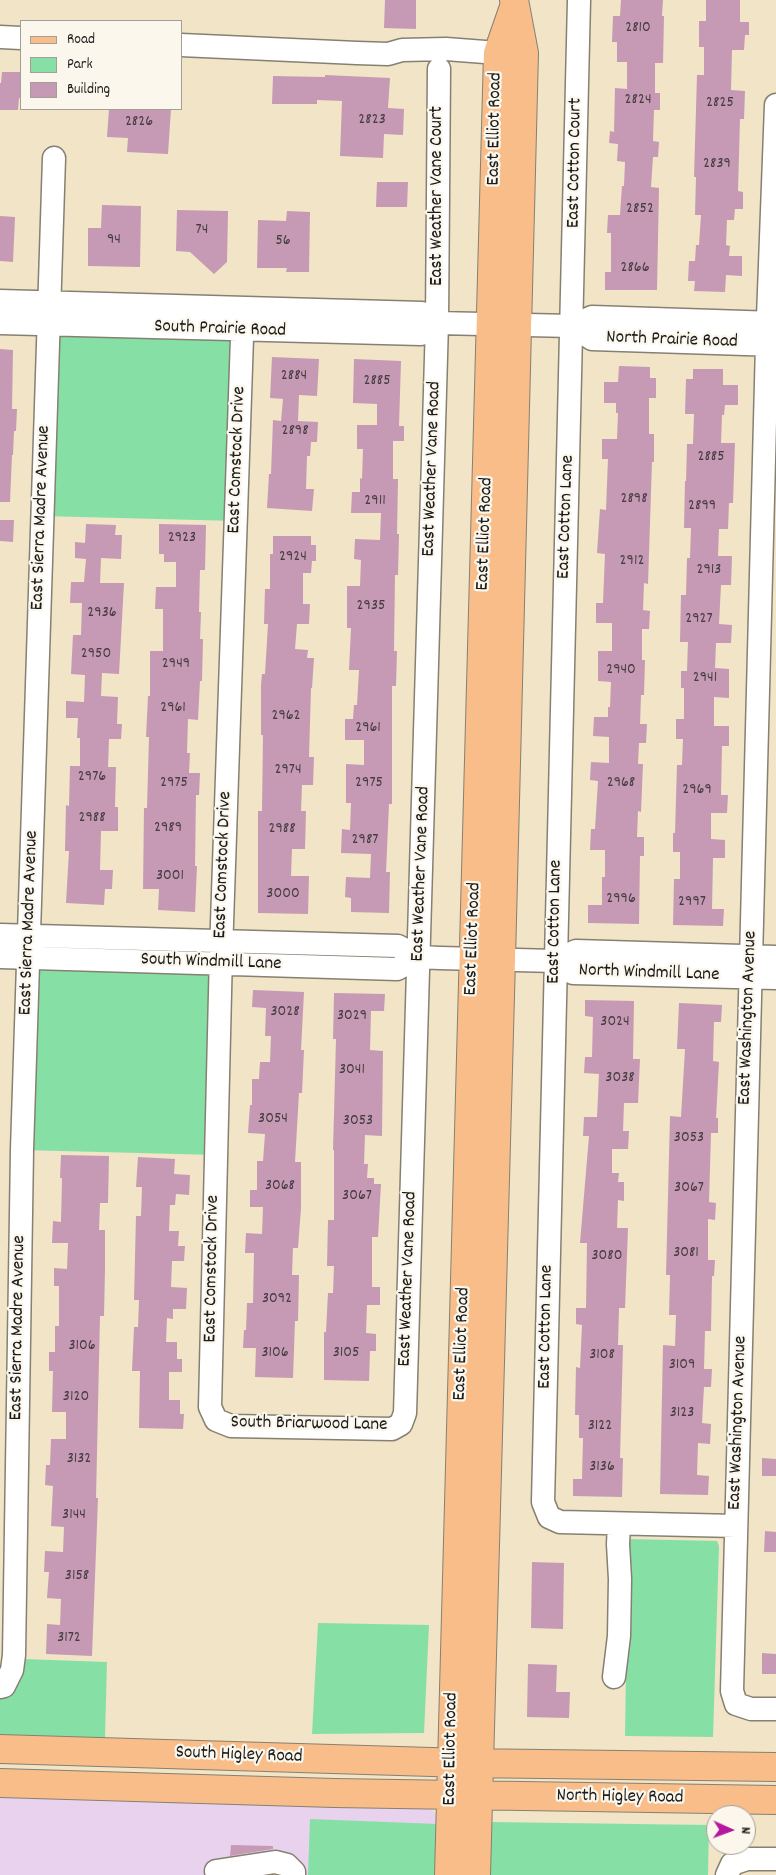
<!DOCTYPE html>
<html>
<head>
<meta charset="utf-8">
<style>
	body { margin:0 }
	#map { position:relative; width:776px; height:1875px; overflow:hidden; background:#f1e4c7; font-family:Dekko,sans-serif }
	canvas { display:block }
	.legend { position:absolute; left:20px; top:20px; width:162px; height:90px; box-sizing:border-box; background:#fbf7ec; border:1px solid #a29f99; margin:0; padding:6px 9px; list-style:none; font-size:15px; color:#1c1c1c }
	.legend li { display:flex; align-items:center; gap:10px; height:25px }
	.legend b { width:25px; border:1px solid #a29f99 }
	.north { position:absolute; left:706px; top:1805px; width:50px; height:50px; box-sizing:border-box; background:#fbf7ec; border:1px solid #a29f99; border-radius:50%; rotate:92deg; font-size:14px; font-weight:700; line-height:20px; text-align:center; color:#1c1c1c }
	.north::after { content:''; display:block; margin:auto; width:18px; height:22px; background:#b5179e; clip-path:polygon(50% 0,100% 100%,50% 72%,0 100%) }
</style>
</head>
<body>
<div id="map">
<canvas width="776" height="1875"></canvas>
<ul class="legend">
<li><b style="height:6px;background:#f8bd89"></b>Road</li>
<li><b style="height:14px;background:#86e0a6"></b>Park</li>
<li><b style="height:14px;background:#c69ab4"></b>Building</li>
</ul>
<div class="north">N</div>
</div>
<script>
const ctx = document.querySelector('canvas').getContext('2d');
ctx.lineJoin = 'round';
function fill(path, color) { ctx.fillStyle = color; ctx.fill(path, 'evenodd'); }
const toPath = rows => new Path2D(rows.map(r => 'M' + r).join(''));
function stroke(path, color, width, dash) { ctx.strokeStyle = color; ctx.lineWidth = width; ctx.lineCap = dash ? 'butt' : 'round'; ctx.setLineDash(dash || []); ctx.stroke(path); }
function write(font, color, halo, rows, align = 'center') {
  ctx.font = font + ' Dekko,sans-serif'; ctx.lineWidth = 4.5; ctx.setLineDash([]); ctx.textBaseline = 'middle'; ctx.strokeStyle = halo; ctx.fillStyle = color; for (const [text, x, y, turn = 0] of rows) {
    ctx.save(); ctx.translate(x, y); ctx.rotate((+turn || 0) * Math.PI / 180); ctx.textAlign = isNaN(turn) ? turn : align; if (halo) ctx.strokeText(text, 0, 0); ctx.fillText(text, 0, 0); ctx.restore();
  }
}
fill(toPath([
	[0,1796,418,1806,430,1809,437,1814,440,1822,439,1875,0,1875]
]), '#e9d2ee');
fill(toPath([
	[49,312,243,318,236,521,42,516],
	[29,947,221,952,216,1155,22,1150],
	[628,1539,717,1541,719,1546,713,1737,625,1736],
	[318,1623,429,1625,424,1733,312,1734],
	[23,1659,107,1662,105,1738,0,1735,0,1697],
	[310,1819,438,1824,436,1875,308,1875],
	[490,1822,709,1825,708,1875,488,1875]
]), '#86e0a6');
fill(toPath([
	[385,0,416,0,416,29,384,28],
	[621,0,663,0,662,16,664,16,663,63,655,63,655,93,660,93,660,110,654,110,653,141,659,142,658,157,653,157,651,187,659,188,657,290,605,290,605,272,611,272,611,233,607,233,608,215,620,215,622,186,624,186,625,162,617,161,618,144,609,143,610,131,614,132,615,88,627,89,627,62,617,62,617,42,612,42,613,16,620,16],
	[706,0,740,0,740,22,749,22,749,35,745,35,744,50,732,50,731,90,745,91,744,119,740,119,738,191,743,192,743,209,735,209,734,220,727,220,726,245,730,246,729,256,742,256,742,276,726,275,725,292,694,291,695,281,688,281,689,261,695,261,696,245,699,245,701,215,695,215,696,177,694,177,697,75,704,75,704,47,699,47,699,21,706,21],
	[2,72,21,72,21,98,19,98,18,110,0,110,0,83,1,83],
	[325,75,390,78,388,108,404,109,403,135,384,134,383,158,340,156,342,101,317,100,317,104,272,104,273,76,325,77],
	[109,109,171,109,168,154,127,152,128,138,107,137],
	[377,182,408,182,407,207,376,207],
	[102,205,141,206,140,267,88,266,88,228,101,228],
	[177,210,228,211,227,262,214,274,190,252,176,251],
	[287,211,310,212,309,272,286,272,287,268,257,268,258,220,286,221],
	[0,216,15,217,13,262,0,261],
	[0,349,13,350,12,409,17,409,16,431,14,431,13,455,12,455,10,502,0,502],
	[272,357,319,359,317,396,299,395,298,421,318,422,317,442,311,442,310,456,307,456,306,489,314,489,312,511,267,508,269,474,271,474,273,420,281,421,283,399,270,398],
	[354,359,401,361,399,426,404,426,404,441,393,441,393,479,398,479,397,534,399,534,398,575,395,575,394,651,397,651,396,686,392,686,392,804,389,804,386,872,390,872,389,913,351,912,351,898,345,897,346,877,370,878,371,854,341,853,342,829,350,830,351,803,346,803,346,764,364,765,364,740,345,740,345,719,353,719,354,705,357,705,359,670,349,670,351,628,347,628,347,586,360,586,361,560,354,559,355,539,380,540,381,513,351,513,352,492,360,492,360,478,362,479,363,449,357,449,357,425,377,425,377,404,353,403],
	[619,366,650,367,650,378,656,378,656,398,649,398,649,434,654,434,654,462,652,462,648,584,644,583,643,610,650,611,649,629,642,629,642,660,645,660,644,695,641,695,640,724,647,724,646,743,639,743,638,764,643,764,641,812,638,811,637,837,644,837,644,856,640,856,639,924,588,923,588,905,602,905,602,877,605,877,605,850,590,850,591,829,595,829,598,781,590,780,591,762,609,763,609,737,593,736,594,717,608,717,608,707,610,707,611,682,598,681,598,651,612,651,612,623,596,623,596,603,603,603,605,554,597,553,600,509,606,510,608,459,602,459,602,439,617,439,618,413,616,413,616,403,604,403,604,382,618,382],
	[693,369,723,369,723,385,738,385,738,405,725,405,724,415,722,415,721,443,735,443,733,503,729,503,728,529,719,529,718,556,732,556,731,585,721,585,719,624,732,625,731,643,716,643,715,668,729,669,729,698,714,697,714,726,729,726,729,746,722,746,721,795,728,795,727,813,711,813,711,839,725,840,725,858,713,858,712,909,724,909,723,926,673,925,674,879,680,879,680,852,673,852,673,833,675,833,677,765,682,765,683,739,676,739,676,719,684,719,684,688,681,688,681,671,687,671,688,642,680,642,681,595,686,595,687,558,690,558,691,528,684,528,685,481,686,481,687,444,693,444,694,414,685,414,686,379,693,379],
	[0,520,14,520,13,542,0,541],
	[86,524,116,525,115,535,122,535,121,559,101,558,100,583,124,583,119,674,102,673,101,696,118,697,117,724,122,724,121,739,109,739,108,767,116,767,115,807,118,807,118,831,101,831,100,870,113,870,112,889,105,889,104,905,66,903,69,851,65,851,66,805,69,806,70,766,80,766,80,738,77,738,78,718,66,718,66,701,84,702,85,675,71,674,73,635,81,635,82,603,70,603,71,582,84,582,86,559,75,558,75,542,85,543],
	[159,524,206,525,205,570,200,570,199,612,201,612,200,639,203,639,202,681,200,681,198,720,188,719,187,753,190,753,189,773,200,773,199,795,196,795,195,866,197,866,195,912,158,910,159,889,143,889,144,808,147,808,149,737,146,737,148,696,150,696,150,651,163,651,163,609,155,609,156,587,176,587,176,562,164,562,164,554,159,554],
	[273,536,311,536,311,545,316,545,316,561,312,561,311,573,303,573,303,604,310,604,309,624,297,624,295,649,308,650,307,658,314,658,312,688,311,688,309,757,314,757,313,785,302,785,301,811,306,811,305,849,292,849,291,876,309,876,308,914,258,913,258,811,262,811,263,735,261,735,261,685,262,674,265,674,268,624,264,624,265,589,270,589,270,554,273,554],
	[253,990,304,992,301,1050,304,1050,302,1093,299,1093,295,1162,301,1162,301,1208,298,1248,293,1248,292,1275,299,1275,298,1321,295,1321,293,1378,255,1377,256,1348,243,1348,244,1330,246,1330,247,1303,253,1303,254,1253,245,1253,246,1233,262,1234,263,1207,250,1207,250,1190,257,1190,257,1161,263,1161,265,1134,248,1133,250,1105,252,1105,252,1079,259,1079,260,1062,270,1062,271,1036,265,1036,266,1008,252,1007],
	[334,993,385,994,384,1011,371,1011,370,1050,383,1051,382,1136,365,1135,364,1164,368,1164,367,1178,374,1178,374,1184,381,1184,378,1237,372,1237,372,1287,380,1287,380,1305,367,1305,366,1333,376,1334,376,1351,370,1351,369,1381,324,1380,324,1332,326,1332,328,1293,333,1293,334,1266,327,1266,328,1220,334,1220,334,1150,333,1150,336,1039,333,1039],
	[585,1000,634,1001,633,1059,640,1059,638,1103,624,1103,623,1131,629,1131,628,1149,612,1149,612,1173,619,1173,618,1182,624,1182,624,1201,618,1200,617,1228,628,1228,625,1308,619,1308,618,1345,623,1345,620,1458,623,1458,622,1497,573,1496,573,1479,582,1479,583,1438,579,1438,579,1415,575,1415,576,1367,580,1368,582,1325,576,1324,576,1308,586,1308,587,1243,580,1243,589,1136,583,1136,584,1117,597,1117,599,1074,584,1073,585,1057,592,1057,593,1017,585,1016],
	[679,1003,722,1005,721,1022,714,1022,713,1061,719,1062,716,1118,718,1118,718,1133,711,1133,709,1202,716,1203,715,1220,708,1219,708,1260,715,1260,714,1276,712,1276,711,1331,705,1331,704,1369,712,1369,711,1387,704,1387,702,1423,711,1424,710,1444,698,1443,697,1475,709,1476,708,1495,660,1494,663,1345,675,1346,676,1315,669,1315,670,1275,666,1275,670,1116,681,1117,685,1049,677,1049],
	[61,1155,109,1156,108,1203,100,1203,99,1230,105,1230,105,1269,104,1316,100,1316,96,1498,98,1498,92,1656,46,1654,47,1624,60,1625,61,1599,47,1598,49,1572,44,1572,45,1551,63,1552,64,1527,51,1526,53,1486,45,1485,46,1465,50,1465,51,1439,66,1439,66,1412,52,1412,53,1371,49,1371,49,1352,55,1352,55,1326,59,1326,59,1286,54,1286,54,1268,67,1269,68,1243,52,1243,53,1221,61,1222,62,1178,60,1178],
	[138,1157,175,1159,174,1174,190,1175,189,1195,176,1194,175,1205,170,1205,169,1231,179,1231,178,1246,185,1246,184,1261,172,1261,171,1287,187,1288,186,1309,173,1309,173,1319,167,1318,166,1342,177,1342,177,1359,182,1359,182,1372,169,1372,169,1400,180,1400,180,1414,184,1414,183,1429,139,1428,140,1371,132,1371,134,1327,138,1327,139,1300,134,1300,136,1216,141,1216,142,1187,136,1187],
	[762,1458,776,1459,776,1476,762,1476],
	[765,1531,776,1532,776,1552,764,1552],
	[532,1562,564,1563,563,1629,531,1628],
	[762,1653,776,1654,776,1674,762,1674],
	[528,1664,557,1665,556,1692,570,1692,569,1718,527,1717],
	[231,1845,273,1846,273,1849,230,1856]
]), '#c69ab4');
const minor = toPath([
	[579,0,543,1502,549,1517,560,1522,736,1526],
	[0,37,21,38],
	[181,45,357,53,388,54,402,50,446,49,498,53],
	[776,105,767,344,732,1691,736,1704,751,1709,776,1709],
	[0,301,422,313,437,323,572,326,592,317,776,323],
	[243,308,221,952,210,1407,216,1420,231,1426,392,1429,401,1424,405,1413,437,323,439,69],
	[0,323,421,334,437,323],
	[572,326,592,339,776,345],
	[0,935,398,946,419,957,440,958,555,961,576,951,776,957],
	[0,957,397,969,419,957],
	[555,961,573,973,776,978],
	[614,1677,619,1636,620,1579,618,1544,619,1524],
	[0,1687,4,1686,12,1670,14,1655,22,1150,54,158],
	[216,1871,275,1862,287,1865,294,1872,294,1875],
	[727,1875,732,1864,747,1859,776,1859]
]);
const major = toPath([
	[0,1749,465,1763,776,1767],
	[0,1783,334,1793,776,1800],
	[449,1875,498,53,514,7],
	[476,1875,501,959,524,53,514,0]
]);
stroke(minor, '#868072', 25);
stroke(major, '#868072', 30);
stroke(minor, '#fff', 22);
stroke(major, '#f8bd89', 28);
write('16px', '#463c42', null, [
	["2810",638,29],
	["2824",638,101],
	["2825",720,104],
	["2823",372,121],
	["2826",139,123],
	["2839",717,165],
	["2852",640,210],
	["74",202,231],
	["94",114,241],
	["56",283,242],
	["2866",635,269],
	["2884",294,377],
	["2885",377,382],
	["2898",295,432],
	["2885",711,458],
	["2898",634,500],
	["2911",375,502],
	["2899",702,507],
	["2923",182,539],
	["2924",293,558],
	["2912",632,562],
	["2913",709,571],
	["2935",371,607],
	["2936",102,614],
	["2927",699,620],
	["2950",96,655],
	["2949",176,665],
	["2940",621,671],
	["2941",705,679],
	["2961",173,709],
	["2962",286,717],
	["2961",368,729],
	["2974",288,771],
	["2976",92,778],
	["2975",174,784],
	["2975",369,784],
	["2968",621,784],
	["2969",697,791],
	["2988",92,819],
	["2989",168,829],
	["2988",282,830],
	["2987",365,841],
	["3001",170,877],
	["3000",283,895],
	["2996",621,900],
	["2997",692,903],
	["3028",285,1013],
	["3029",352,1017],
	["3024",615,1023],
	["3041",352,1071],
	["3038",620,1079],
	["3054",273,1120],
	["3053",358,1122],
	["3053",689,1139],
	["3068",280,1187],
	["3067",689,1189],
	["3067",357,1197],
	["3081",686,1254],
	["3080",607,1257],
	["3092",277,1300],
	["3106",82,1347],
	["3106",275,1354],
	["3105",346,1354],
	["3108",602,1356],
	["3109",682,1366],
	["3120",76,1398],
	["3123",682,1414],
	["3122",600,1427],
	["3132",79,1460],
	["3136",602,1468],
	["3144",74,1516],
	["3158",77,1577],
	["3172",69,1639]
]);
write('19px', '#1c1c1c', '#fbf7ec', [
	["East Elliot Road",496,129,-89],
	["East Cotton Court",576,163,-89],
	["East Weather Vane Court",438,196,-90],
	["South Prairie Road",220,330,2],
	["North Prairie Road",672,341,2],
	["East Comstock Drive",238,460,-88],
	["East Weather Vane Road",433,469,-88],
	["East Cotton Lane",567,517,-88],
	["East Sierra Madre Avenue",42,518,-88],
	["East Elliot Road",486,534,-88],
	["East Comstock Drive",224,865,-88],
	["East Weather Vane Road",422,874,-88],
	["East Cotton Lane",556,922,-89],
	["East Sierra Madre Avenue",30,923,-88],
	["East Elliot Road",474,939,-88],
	["South Windmill Lane",211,963,2],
	["North Windmill Lane",649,974,2],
	["East Washington Avenue",749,1018,-88],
	["East Comstock Drive",213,1269,-89],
	["East Weather Vane Road",409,1279,-88],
	["East Cotton Lane",547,1327,-89],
	["East Sierra Madre Avenue",19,1328,-89],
	["East Elliot Road",463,1344,-88],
	["East Washington Avenue",739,1423,-88],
	["South Briarwood Lane",309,1425,1],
	["East Elliot Road",452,1749,-89],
	["South Higley Road",239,1756,2],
	["North Higley Road",620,1798,1]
]);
</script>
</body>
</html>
